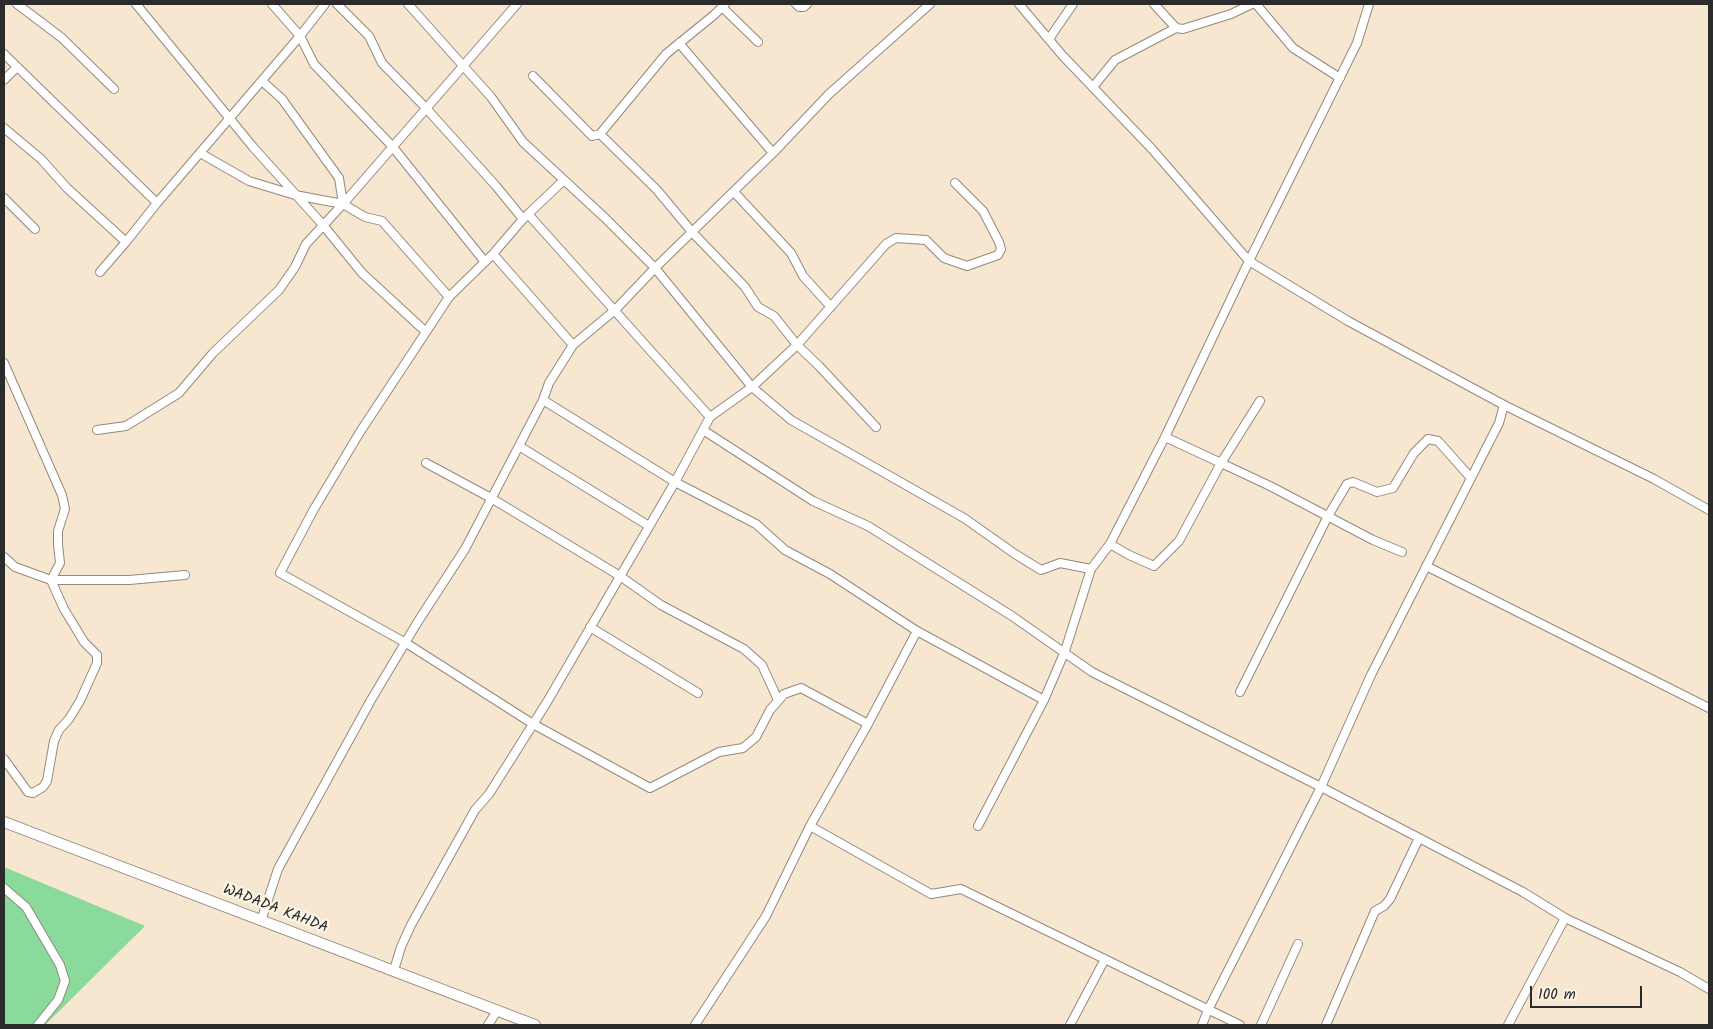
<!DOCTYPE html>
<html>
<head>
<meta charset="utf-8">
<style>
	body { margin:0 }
	#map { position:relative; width:1713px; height:1029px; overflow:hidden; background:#f8e7d0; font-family:Kalam,sans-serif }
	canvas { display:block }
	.frame { position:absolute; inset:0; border:5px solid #2b2b2b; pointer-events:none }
	.scale { position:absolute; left:1530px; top:986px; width:112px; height:22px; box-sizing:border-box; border:2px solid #2b2b2b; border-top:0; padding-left:6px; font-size:15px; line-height:18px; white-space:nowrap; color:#2b2b2b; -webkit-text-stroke:4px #fcf5e5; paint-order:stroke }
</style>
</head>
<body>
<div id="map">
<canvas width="1713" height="1029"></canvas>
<div class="frame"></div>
<div class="scale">100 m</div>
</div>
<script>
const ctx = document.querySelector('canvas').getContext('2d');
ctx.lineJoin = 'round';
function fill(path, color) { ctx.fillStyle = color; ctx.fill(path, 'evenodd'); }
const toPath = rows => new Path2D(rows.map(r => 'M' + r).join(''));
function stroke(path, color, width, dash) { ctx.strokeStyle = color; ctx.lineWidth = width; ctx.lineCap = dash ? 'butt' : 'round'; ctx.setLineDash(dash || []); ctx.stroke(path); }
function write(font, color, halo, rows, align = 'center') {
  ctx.font = font + ' Kalam,sans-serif'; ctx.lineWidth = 4.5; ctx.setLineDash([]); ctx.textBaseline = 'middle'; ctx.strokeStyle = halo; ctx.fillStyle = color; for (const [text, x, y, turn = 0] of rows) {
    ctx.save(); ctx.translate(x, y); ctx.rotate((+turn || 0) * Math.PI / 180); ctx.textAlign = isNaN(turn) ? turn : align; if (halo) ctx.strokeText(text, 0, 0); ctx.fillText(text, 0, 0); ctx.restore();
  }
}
fill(toPath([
	[4,867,145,926,45,1025,4,1025]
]), '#89da9b');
const minor = toPath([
	[17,4,62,38,114,89],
	[136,4,253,147,323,225,362,273,426,332,360,432,314,509,280,573,406,643,533,724,650,788,719,752,743,748,756,737,770,710,784,694,801,688,868,724],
	[272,4,300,36,314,64,392,146,485,262],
	[337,4,369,36,382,63,425,107,496,186,523,219],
	[796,4,799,7,804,7,807,4],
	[1019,4,1062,55,1152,149,1249,261,1357,43,1369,4],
	[1154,4,1176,28,1183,29,1231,14,1252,4],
	[1256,4,1293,48,1340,78],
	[722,7,758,42],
	[1049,39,1073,4],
	[679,43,773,153,655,268,752,387,791,420,964,518,1015,554,1041,570,1060,563,1091,569,1110,544,1165,437,1249,261,1348,321,1504,405,1654,479,1709,510],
	[4,54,157,203],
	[533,76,592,136,600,134,657,190,692,232,745,287,758,307,774,316,797,345,819,366,876,427],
	[4,80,17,67],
	[262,81,282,99,339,178,343,204],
	[1093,87,1115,60,1176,28],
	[4,128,41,159,67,188,126,242],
	[600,134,666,54,714,15,725,4],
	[200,153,249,181,295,195,343,204,365,217,382,221,449,297],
	[773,153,829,94,930,4],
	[734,192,791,253,803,276,831,307],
	[4,198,35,229],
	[528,214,710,417],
	[493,254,573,345],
	[100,272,126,242,157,203,300,36,325,4],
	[426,332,449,297,493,254,523,219,564,180],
	[4,363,62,495,65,509,58,531,58,544,60,563,51,580,64,609,84,642,97,655,97,663,80,701,69,719,59,730,54,741,47,781,43,787,33,793,28,792,4,759],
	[543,400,675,482,756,524,785,550,830,574,917,631,1044,700],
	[97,430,126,426,179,393,213,353,279,290,295,267,306,244,343,204,517,4],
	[703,430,813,501,868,526,1012,616,1092,672,1321,787,1523,892,1565,918,1680,972,1709,989],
	[1165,437,1221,463,1260,401],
	[519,446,649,526],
	[426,463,491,498,620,576,661,605,744,649,762,665,778,700],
	[1110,544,1129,555,1154,566,1179,541,1221,463,1270,486,1373,540,1402,552],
	[4,557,15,567,51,580,129,580,185,575],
	[1426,566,1709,708],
	[590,627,698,693],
	[1240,692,1328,516,1347,484,1353,482,1377,492,1393,488,1414,453,1428,439,1438,441,1470,477],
	[810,826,931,894,961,889,1240,1025],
	[978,826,1044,700,1065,651,1091,569],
	[4,888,26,907,60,965,65,981,58,1000,38,1025],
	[261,921,278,869,371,700,417,623,465,549,543,400,549,383,573,345,615,310,655,268,605,218,523,142,491,97,408,4],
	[394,970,401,947,411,925,475,810,489,794,547,702,675,482,710,417,752,387,797,345,886,244,896,238,926,240,944,258,967,266,998,255,1001,249,999,242,983,211,955,183],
	[488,1025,497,1011],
	[695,1025,766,916,810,826,868,724,917,631],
	[1070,1025,1105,959],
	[1202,1025,1208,1010,1321,787,1371,675,1499,423,1504,405],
	[1261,1025,1298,944],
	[1326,1025,1375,911,1384,906,1390,899,1419,838],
	[1508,1025,1565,918]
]);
const secondary = toPath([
	[4,822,535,1025]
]);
stroke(minor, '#92897e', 10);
stroke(secondary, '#92897e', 12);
stroke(minor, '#fff', 8);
stroke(secondary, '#fff', 10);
write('15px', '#2b2b2b', '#fcf5e5', [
	["WADADA KAHDA",275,910,21]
]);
</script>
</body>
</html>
